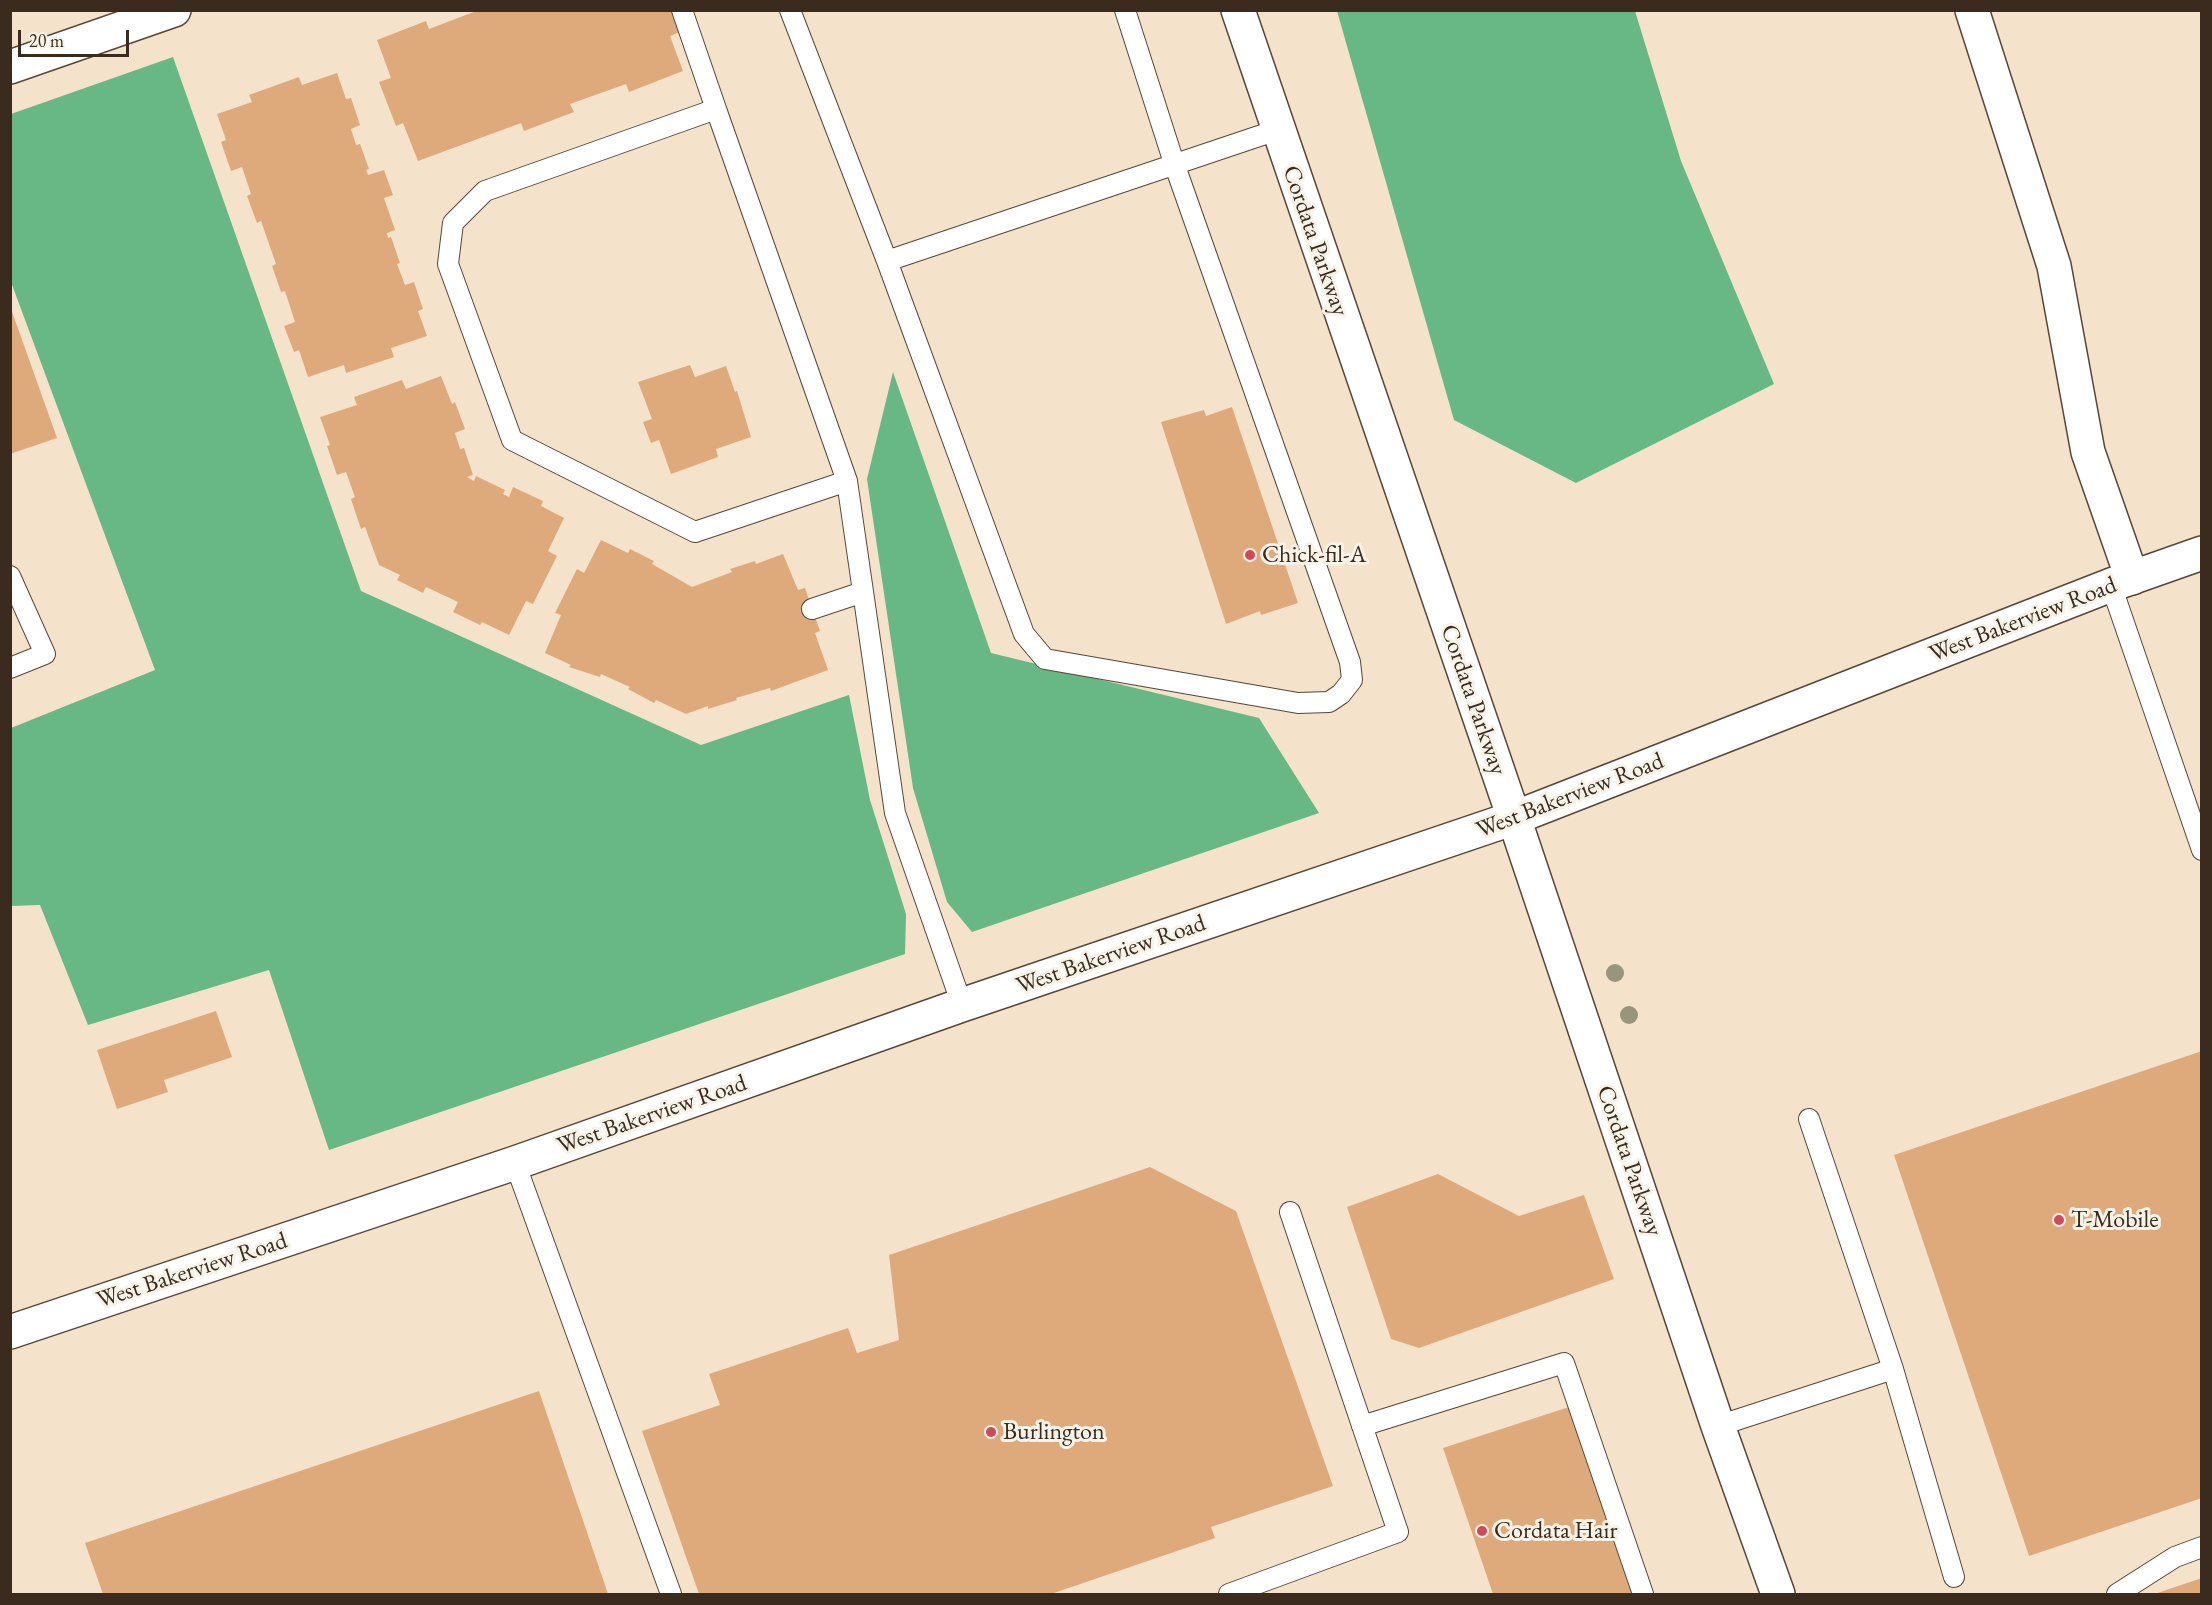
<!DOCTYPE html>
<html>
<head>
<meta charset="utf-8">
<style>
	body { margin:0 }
	#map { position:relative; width:2212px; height:1605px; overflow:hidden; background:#f5e2cb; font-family:"EB Garamond",serif }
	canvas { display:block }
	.frame { position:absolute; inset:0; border:12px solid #3b2a1e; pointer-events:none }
	.scale { position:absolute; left:18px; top:30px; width:111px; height:27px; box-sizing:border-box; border:3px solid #3b2a1e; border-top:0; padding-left:8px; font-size:18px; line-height:21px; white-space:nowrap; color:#3b2a1e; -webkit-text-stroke:4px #f7f3e8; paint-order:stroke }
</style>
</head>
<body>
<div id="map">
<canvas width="2212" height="1605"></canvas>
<div class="frame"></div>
<div class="scale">20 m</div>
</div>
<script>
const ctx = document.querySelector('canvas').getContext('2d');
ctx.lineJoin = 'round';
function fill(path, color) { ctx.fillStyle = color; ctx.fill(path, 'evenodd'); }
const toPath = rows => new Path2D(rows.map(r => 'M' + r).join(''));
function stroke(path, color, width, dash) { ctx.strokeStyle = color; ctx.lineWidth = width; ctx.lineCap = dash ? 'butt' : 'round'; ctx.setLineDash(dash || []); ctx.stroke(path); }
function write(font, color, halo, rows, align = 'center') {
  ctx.font = font + ' "EB Garamond",serif'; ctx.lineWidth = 6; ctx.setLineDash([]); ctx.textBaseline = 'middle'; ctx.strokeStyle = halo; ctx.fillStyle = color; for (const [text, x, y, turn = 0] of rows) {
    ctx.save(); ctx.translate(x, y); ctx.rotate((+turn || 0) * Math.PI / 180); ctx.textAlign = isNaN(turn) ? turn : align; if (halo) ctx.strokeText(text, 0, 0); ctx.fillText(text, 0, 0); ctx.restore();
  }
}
fill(toPath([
	[1337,11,1635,11,1681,161,1774,384,1576,483,1454,420],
	[173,57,361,591,701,745,849,695,870,800,906,914,905,954,329,1150,269,970,88,1025,40,905,11,906,11,728,155,670,11,282,11,114],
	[893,372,991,653,1259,718,1319,813,972,932,947,902,913,788,867,479]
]), '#67b884');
fill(toPath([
	[479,10,672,10,680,32,670,36,683,71,629,92,626,84,570,104,574,112,524,131,521,123,418,161,403,123,396,126,379,82,391,78,377,40,426,21,429,29],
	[337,73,346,99,351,98,360,125,351,129,356,145,360,144,369,169,366,170,368,175,384,170,393,195,384,198,395,230,387,233,388,238,391,237,400,263,397,264,405,285,414,282,423,309,418,311,427,336,391,348,394,357,346,373,344,365,308,377,299,350,294,352,284,326,295,322,285,291,281,292,272,266,276,264,261,221,257,223,247,196,251,194,242,167,231,171,221,142,226,140,217,114,252,102,249,95,299,77,302,85],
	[10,306,57,438,10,454],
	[690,365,695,377,726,366,735,392,737,391,751,437,716,449,718,457,671,474,659,440,651,443,643,422,652,419,638,382],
	[441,376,452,404,455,402,465,429,455,433,460,449,464,448,473,475,467,477,474,481,476,476,505,490,503,494,509,497,513,487,543,501,541,506,564,518,548,551,557,556,533,604,526,601,509,635,482,622,480,625,453,612,458,602,426,587,423,593,397,580,400,575,379,565,365,527,361,529,351,499,355,497,346,472,337,475,327,446,330,445,320,417,357,405,354,397,402,380,406,389],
	[1232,407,1298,603,1261,615,1260,611,1226,624,1161,422,1204,410,1206,416],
	[601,540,628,553,630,549,654,561,652,564,692,587,732,572,730,569,755,561,756,564,783,554,798,590,805,588,820,631,815,633,828,670,771,691,770,688,736,698,737,700,708,709,708,706,686,714,656,700,654,703,628,689,630,687,601,674,600,677,569,667,571,665,545,653,561,615,555,613,577,569,584,573],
	[216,1011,232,1057,164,1080,168,1092,117,1109,97,1050],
	[2202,1051,2202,1498,2029,1556,1894,1155],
	[1150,1167,1236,1211,1333,1486,1211,1527,1215,1538,1051,1594,699,1594,642,1431,720,1405,709,1374,848,1328,857,1353,899,1340,889,1255],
	[1438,1174,1519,1216,1584,1195,1614,1279,1419,1348,1391,1339,1347,1207],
	[539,1391,608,1594,103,1594,85,1543],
	[1569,1407,1632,1594,1493,1594,1443,1448],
	[2202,1578,2202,1594,2155,1594,2169,1589]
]), '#deaa7c');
const service = toPath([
	[682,10,716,109],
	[790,10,887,261,1024,634,1045,659,1298,703,1329,702,1341,694,1352,680,1350,662,1175,166,1125,10],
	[887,261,1277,130],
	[847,481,695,532,512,440,448,264,453,223,485,191,716,109,847,481,895,813,962,1005],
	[10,576,45,654,10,668],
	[2111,585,2202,850],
	[812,609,863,592],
	[1809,1119,1893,1369,1954,1577],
	[515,1163,671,1594],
	[1362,1426,1564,1363,1643,1594],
	[1718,1426,1893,1369],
	[1229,1594,1398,1532,1290,1212],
	[2117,1594,2175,1557,2202,1547]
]);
const minor = toPath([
	[1972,10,2054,266,2088,452,2132,578]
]);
const tertiary = toPath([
	[1238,10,1514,818,1718,1426,1778,1594],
	[10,67,174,10]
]);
const primary = toPath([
	[10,1332,515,1163,962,1005,1514,818,2111,585,2202,553]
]);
stroke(service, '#574638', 22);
stroke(minor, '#574638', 36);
stroke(tertiary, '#574638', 36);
stroke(primary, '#574638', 36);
stroke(service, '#fff', 20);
stroke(minor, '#fff', 33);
stroke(tertiary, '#fff', 33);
stroke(primary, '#fff', 33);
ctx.fillStyle = '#98957d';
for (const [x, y] of [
	[1615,973],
	[1629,1015]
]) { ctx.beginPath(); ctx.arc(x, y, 9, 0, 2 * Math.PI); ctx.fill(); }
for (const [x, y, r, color] of [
	[1250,555,6,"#d1495b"],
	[2059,1220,6,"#d1495b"],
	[991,1432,6,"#d1495b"],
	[1482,1531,6,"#d1495b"]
]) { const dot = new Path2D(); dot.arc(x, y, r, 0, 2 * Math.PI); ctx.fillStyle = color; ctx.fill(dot); stroke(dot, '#f7f3e8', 2); }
write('24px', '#3b2a1e', '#f7f3e8', [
	["Cordata Parkway",1315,241,71],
	["West Bakerview Road",2023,620,-21],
	["Cordata Parkway",1473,700,71],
	["West Bakerview Road",1570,796,-21],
	["West Bakerview Road",1111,955,-19],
	["West Bakerview Road",652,1115,-19],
	["Cordata Parkway",1629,1161,71],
	["West Bakerview Road",192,1271,-18]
]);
write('24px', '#3b2a1e', '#f7f3e8', [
	["Chick-fil-A",1262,555],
	["T-Mobile",2071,1220],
	["Burlington",1003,1432],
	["Cordata Hair",1494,1531]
], 'left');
</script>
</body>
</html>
